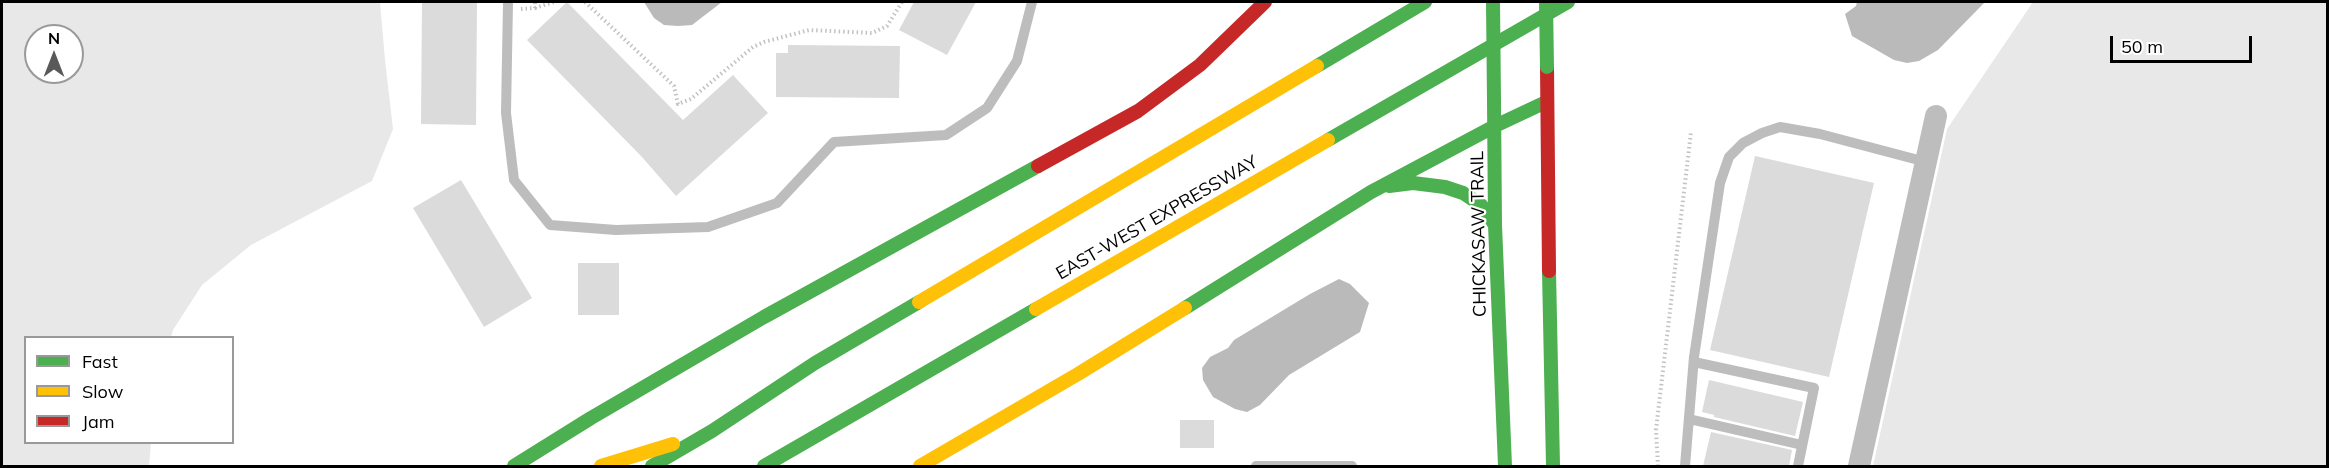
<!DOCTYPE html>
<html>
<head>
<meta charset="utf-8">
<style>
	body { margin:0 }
	#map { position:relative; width:2329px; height:468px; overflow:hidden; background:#fff; font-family:Mulish,sans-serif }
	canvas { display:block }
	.frame { position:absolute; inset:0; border:3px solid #000; pointer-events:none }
	.legend { position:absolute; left:24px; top:336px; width:210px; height:108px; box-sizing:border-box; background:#fff; border:2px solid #999; margin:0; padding:8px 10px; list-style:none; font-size:18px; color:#000 }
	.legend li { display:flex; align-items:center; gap:12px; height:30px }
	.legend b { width:30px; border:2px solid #999 }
	.north { position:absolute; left:24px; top:24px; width:60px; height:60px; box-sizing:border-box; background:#fff; border:2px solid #999; border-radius:50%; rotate:0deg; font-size:16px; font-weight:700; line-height:24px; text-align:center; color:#000 }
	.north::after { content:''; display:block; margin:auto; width:21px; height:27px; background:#595959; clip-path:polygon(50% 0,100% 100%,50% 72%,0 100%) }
	.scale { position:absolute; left:2110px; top:36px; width:142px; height:27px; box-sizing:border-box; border:3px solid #000; border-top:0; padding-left:8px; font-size:18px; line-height:21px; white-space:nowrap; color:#000; -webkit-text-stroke:4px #fff; paint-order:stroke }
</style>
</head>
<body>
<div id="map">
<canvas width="2329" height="468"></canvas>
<div class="frame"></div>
<ul class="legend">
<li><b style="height:8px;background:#4caf50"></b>Fast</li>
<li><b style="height:8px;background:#ffc107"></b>Slow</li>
<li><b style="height:8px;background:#c62828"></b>Jam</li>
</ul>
<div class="north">N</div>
<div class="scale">50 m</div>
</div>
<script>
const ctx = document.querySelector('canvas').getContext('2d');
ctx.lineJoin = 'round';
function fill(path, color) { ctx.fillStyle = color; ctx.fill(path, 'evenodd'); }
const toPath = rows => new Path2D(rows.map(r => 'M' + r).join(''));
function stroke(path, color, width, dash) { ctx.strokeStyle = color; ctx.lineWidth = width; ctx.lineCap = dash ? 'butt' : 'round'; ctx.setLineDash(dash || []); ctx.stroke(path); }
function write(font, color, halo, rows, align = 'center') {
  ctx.font = font + ' Mulish,sans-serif'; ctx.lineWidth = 4.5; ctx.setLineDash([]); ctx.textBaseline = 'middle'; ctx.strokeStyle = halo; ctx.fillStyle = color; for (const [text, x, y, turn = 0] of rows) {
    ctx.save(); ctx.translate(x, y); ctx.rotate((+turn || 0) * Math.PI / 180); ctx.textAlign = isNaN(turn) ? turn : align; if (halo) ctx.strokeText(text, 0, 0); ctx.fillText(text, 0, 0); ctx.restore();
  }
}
fill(toPath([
	[2,2,380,2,385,60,393,129,372,181,251,245,202,285,173,330,171,337,26,338,26,442,151,443,149,466,2,466],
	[36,36,72,36,72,72,36,72],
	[2033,2,2327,2,2327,466,1873,466,1947,129]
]), '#e8e8e8');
fill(toPath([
	[644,2,722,2,692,25,678,26,664,25,654,18],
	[1857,2,1985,2,1938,50,1919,61,1907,63,1894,60,1852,36,1845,14,1856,6],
	[1339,279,1350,284,1369,303,1360,332,1289,375,1260,405,1247,412,1235,409,1213,397,1203,380,1202,368,1210,357,1228,348,1234,340,1310,294]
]), '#bababa');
fill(toPath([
	[422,2,477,2,476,125,421,124],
	[567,2,683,120,733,75,768,113,676,196,642,157,527,40],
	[914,2,976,2,947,55,899,30],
	[788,45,900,46,899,98,776,97,776,53,788,53],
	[1755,156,1874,183,1829,377,1710,350],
	[461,180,532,298,484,327,413,208],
	[578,263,619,263,619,315,578,315],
	[1709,380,1803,402,1795,436,1714,417,1714,415,1702,412],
	[1180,420,1214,420,1214,448,1180,448],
	[1711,432,1792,450,1789,466,1703,466]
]), '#dbdbdb');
stroke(toPath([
	[585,2,674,86,678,104,691,99,753,47,764,42,809,30,872,33,887,26,902,2],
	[535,8,554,2],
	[521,9,535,8,535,2],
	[1658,466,1656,430,1691,132]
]), '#c2c2c2', 4, [1.5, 3]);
stroke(toPath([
	[508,2,506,113,514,180,550,225,616,230,708,227,777,203,834,142,946,135,987,108,1017,61,1032,2],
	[1694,362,1814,388,1798,466],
	[1689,419,1802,445],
	[1256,466,1352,466],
	[1685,466,1694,357,1720,183,1729,157,1743,143,1762,133,1780,127,1820,134,1926,162]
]), '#bdbdbd', 10);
stroke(toPath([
	[1859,466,1936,116]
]), '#bdbdbd', 22);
stroke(toPath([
	[1317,66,1425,2],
	[1494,102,1495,225,1505,466],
	[1328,140,1568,2],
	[1389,186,1413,183,1445,187,1463,193,1481,205,1495,225],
	[1549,271,1553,466],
	[1185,308,1371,192,1495,126,1546,102],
	[514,466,591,418,764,317,1038,166],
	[652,466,712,431,815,363,919,302],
	[764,466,1036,309]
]), '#4caf50', 14);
stroke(toPath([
	[919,302,1317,66],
	[1036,309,1328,140],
	[601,466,673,444],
	[920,466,1078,374,1185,308]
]), '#ffc107', 14);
stroke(toPath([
	[1547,67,1549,271],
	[1038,166,1138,111,1200,65,1265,2]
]), '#c62828', 14);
stroke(toPath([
	[1493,2,1494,101],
	[1546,2,1547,67]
]), '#4caf50', 14);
write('18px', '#000', '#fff', [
	["EAST-WEST EXPRESSWAY",1157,218,-30],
	["CHICKASAW TRAIL",1479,234,-91]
]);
</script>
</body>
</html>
